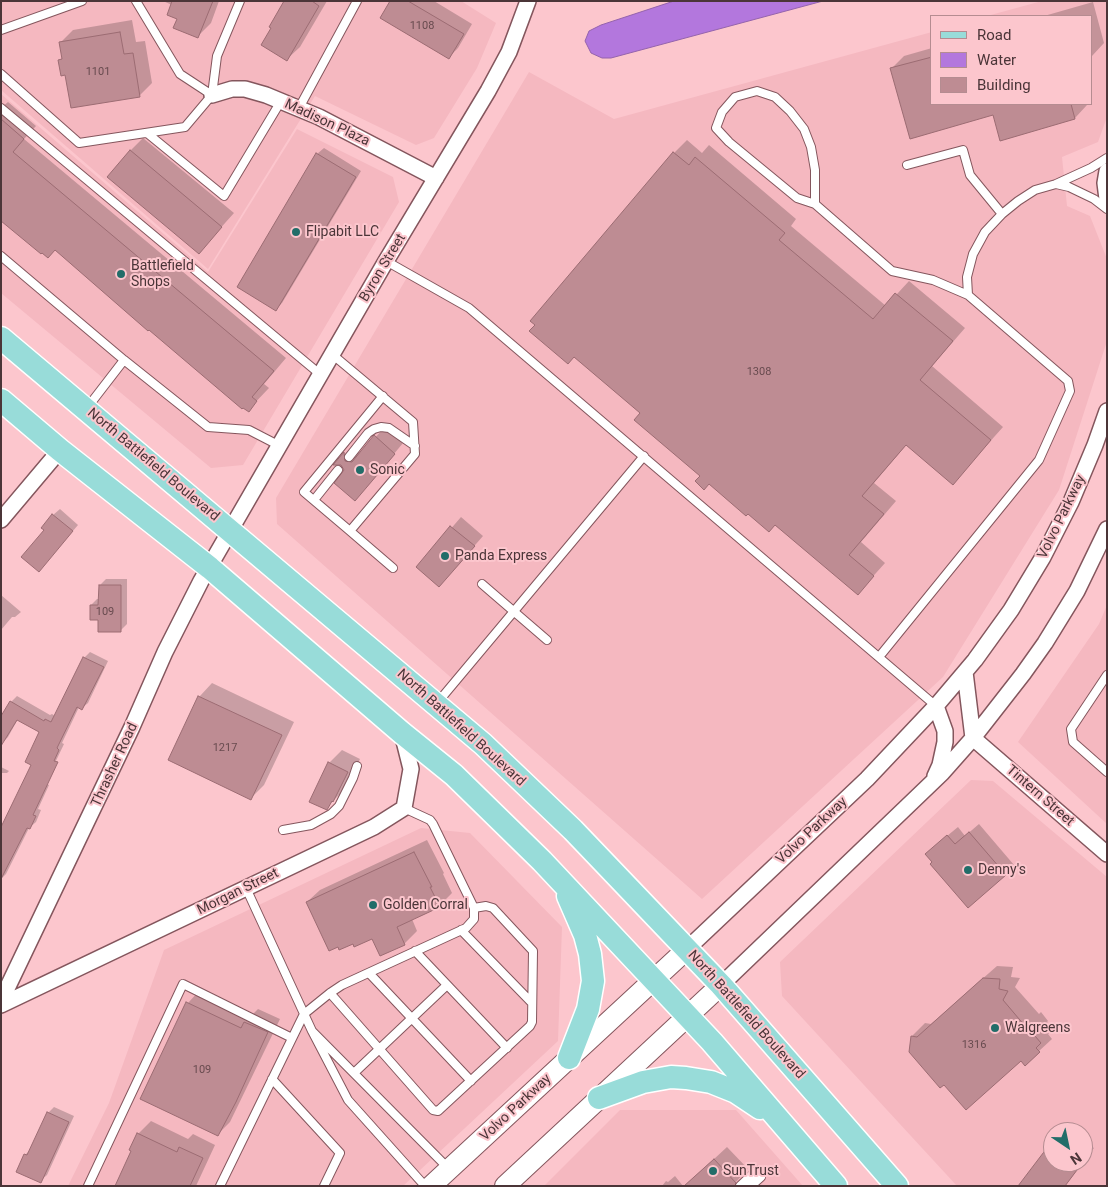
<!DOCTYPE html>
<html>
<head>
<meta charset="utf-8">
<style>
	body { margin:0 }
	#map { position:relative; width:1108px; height:1187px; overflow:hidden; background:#fcc6cd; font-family:Roboto,sans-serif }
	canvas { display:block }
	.frame { position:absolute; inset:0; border:2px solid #4b3538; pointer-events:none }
	.legend { position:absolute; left:930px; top:15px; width:162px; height:90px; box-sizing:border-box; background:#fcc6cd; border:1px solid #b58c91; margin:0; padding:6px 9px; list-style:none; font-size:15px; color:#4b3538 }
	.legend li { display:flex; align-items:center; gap:10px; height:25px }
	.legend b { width:25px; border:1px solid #b58c91 }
	.north { position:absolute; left:1043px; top:1122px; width:50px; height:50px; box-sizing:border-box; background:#fcc6cd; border:1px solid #b58c91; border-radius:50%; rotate:146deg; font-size:14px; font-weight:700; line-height:20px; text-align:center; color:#4b3538 }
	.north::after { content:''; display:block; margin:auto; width:18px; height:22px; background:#226d69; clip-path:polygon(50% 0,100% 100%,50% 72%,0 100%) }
</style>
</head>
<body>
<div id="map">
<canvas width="1108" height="1187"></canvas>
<div class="frame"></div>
<ul class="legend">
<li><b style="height:6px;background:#98dcd9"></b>Road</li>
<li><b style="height:14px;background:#b377dd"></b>Water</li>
<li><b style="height:14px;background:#be8c93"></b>Building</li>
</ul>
<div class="north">N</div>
</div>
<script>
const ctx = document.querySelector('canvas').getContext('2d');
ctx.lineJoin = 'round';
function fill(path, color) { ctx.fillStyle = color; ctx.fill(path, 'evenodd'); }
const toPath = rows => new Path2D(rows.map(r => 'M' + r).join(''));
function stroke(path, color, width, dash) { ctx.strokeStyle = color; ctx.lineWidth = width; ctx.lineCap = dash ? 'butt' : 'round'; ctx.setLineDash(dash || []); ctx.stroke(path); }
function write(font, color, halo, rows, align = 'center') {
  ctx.font = font + ' Roboto,sans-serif'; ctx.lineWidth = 4; ctx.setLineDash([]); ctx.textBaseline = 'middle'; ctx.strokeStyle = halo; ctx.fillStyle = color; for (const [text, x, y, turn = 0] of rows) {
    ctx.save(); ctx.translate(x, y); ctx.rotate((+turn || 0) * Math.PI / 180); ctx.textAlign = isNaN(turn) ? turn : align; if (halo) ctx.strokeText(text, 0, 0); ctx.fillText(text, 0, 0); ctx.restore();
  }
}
fill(toPath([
	[1,1,461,1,496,23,477,68,434,138,416,145,315,96,208,269,1,90],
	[1042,1,1107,1,1107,117,1098,142,1062,157,1067,206,1090,216,1107,259,1107,341,1059,490,943,677,702,899,277,524,276,498,529,72,614,119,932,32,932,104,1092,104,1092,16,987,16],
	[1,94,208,272,297,129,393,177,399,202,243,465,211,468,1,293],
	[1107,605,1107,824,1018,742,1099,624],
	[971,780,993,781,1107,877,1107,1186,957,1186,782,996,780,962],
	[1053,1132,1083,1132,1083,1162,1053,1162],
	[421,828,470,833,562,927,558,1041,403,1186,68,1186,109,1103,164,950],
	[620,1110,736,1110,803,1186,544,1186]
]), '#f5b8c0');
const water = toPath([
	[674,1,823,1,611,58,602,58,591,53,585,41,589,31,601,25,674,1]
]);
fill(water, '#b377dd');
stroke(water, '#9463ac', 1);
fill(toPath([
	[163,1,219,1,211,23,198,36,178,18,172,5],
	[282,1,327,1,300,47,287,59,285,3],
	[391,1,434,1,472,24,458,48,449,57],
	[1093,2,1104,43,1092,56,1092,16,1044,16],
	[132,20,136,42,145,41,152,83,139,96,66,74,60,61,63,57,60,43,73,30],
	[932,48,932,104,1087,104,1087,105,1075,118,993,114,910,137,891,69,904,56],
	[8,102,36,126,24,139,286,358,264,384,269,388,248,410,55,249,1,220,1,108],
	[143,138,234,213,199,252,130,151],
	[687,140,702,153,709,145,796,219,791,226,886,306,909,281,965,328,932,366,1003,427,953,483,907,444,874,483,896,501,861,542,885,563,858,593,776,524,702,475,642,413,674,153],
	[324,148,361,171,282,303,276,309,317,154],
	[385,427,403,443,365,489,345,470,342,464,336,464,353,445,354,452,361,453],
	[60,509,78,525,45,564,45,530,53,515],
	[461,517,483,536,448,576,418,567],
	[106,579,127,579,127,624,120,631,100,619,91,605,97,599,100,599,100,585],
	[1,595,21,612,15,617,12,617,1,630],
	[90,652,108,661,88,703,82,708,79,707,62,743,64,744,54,765,40,732,18,719,8,737,2,743,5,712,11,702,17,696,50,715,52,714,55,716,84,658],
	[212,683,294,722,264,785,251,798,169,759,200,696],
	[342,750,360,759,346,788,326,808,329,763],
	[1,767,9,771,7,773,1,773],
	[30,776,49,785,38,809,41,810,36,822,29,828,6,874,1,879],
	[979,824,1014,865,1005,874,936,845,958,827,965,836],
	[427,840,444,873,443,874,452,893,439,906,412,919,417,931,404,944,373,937,353,942,307,902,320,890],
	[997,966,1013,967,1011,977,1020,978,1015,987,1039,1014,1041,1012,1048,1021,1047,1022,1053,1029,1048,1034,1052,1039,1039,1051,1021,1060,912,1036,925,1023,931,1024],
	[200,990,252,1015,258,1009,280,1019,230,1122,217,1135,188,1003],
	[54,1107,74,1116,47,1175,40,1181,25,1155,32,1148,48,1113],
	[151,1121,188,1139,193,1134,215,1145,196,1186,116,1186,133,1150,138,1134],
	[1066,1128,1071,1132,1062,1132],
	[1083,1136,1091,1142,1089,1145,1094,1148,1065,1186,1021,1186,1053,1142,1053,1162,1083,1162],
	[727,1147,748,1169,733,1185,685,1186],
	[675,1176,683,1186,662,1186,666,1181,668,1182]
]), '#0003');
const building = toPath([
	[172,1,213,1,198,38,173,28,177,19,167,15,172,1],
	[284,1,312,1,319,6,287,61,261,45,271,28,269,27,284,1],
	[390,1,408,1,464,34,449,59,380,18,390,1],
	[120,32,124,54,133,53,140,97,71,108,65,75,61,76,58,60,62,59,59,42,120,32],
	[932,57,932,104,1071,104,1075,119,1000,141,993,115,910,139,890,68,932,57],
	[1,119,24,139,13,152,274,371,252,397,257,401,249,412,243,408,242,409,149,330,148,331,55,250,48,258,42,253,41,254,1,221,1,119],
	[130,150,222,227,199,254,107,177,130,150],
	[673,152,689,165,695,157,785,233,779,240,873,319,895,293,953,341,920,380,991,440,953,485,906,445,862,496,884,514,849,555,874,576,858,595,775,525,769,532,748,514,746,516,709,484,704,490,695,481,700,476,634,420,640,413,574,357,568,364,529,331,535,325,530,321,673,152],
	[316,153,356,177,276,311,237,287,316,153],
	[374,435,395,454,355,501,334,483,344,470,341,465,333,465,344,452,345,461,352,462,374,435],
	[52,514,73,531,39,572,21,557,44,530,41,528,52,514],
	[450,526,475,546,439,587,416,567,450,526],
	[99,585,121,585,121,632,98,632,98,620,90,620,90,605,98,605,99,585],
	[83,657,104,667,82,710,77,707,57,748,59,750,54,761,58,762,33,815,36,816,30,829,27,828,1,879,1,827,31,765,25,762,39,732,17,720,1,746,1,716,10,701,44,721,45,719,51,722,83,657],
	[198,696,282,735,251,800,168,760,198,696],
	[328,762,348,772,333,802,332,801,327,810,309,802,328,762],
	[969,832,1006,875,968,908,930,864,932,862,925,854,947,835,955,844,969,832],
	[414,852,432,887,430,887,440,907,397,927,405,945,380,956,372,939,354,947,353,944,339,950,338,947,329,951,306,902,414,852],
	[983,978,1000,979,999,989,1008,991,1003,1000,1025,1026,1027,1024,1036,1034,1035,1036,1041,1043,1036,1048,1040,1052,1025,1066,1021,1061,966,1110,944,1085,940,1088,909,1052,911,1036,917,1037,983,978],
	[186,1002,241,1028,244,1022,268,1032,236,1102,218,1136,140,1099,186,1002],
	[47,1112,69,1122,41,1183,16,1172,24,1154,27,1155,47,1112],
	[137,1133,177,1152,179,1147,203,1158,190,1186,115,1186,131,1151,129,1150,137,1133],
	[1053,1140,1053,1162,1083,1162,1065,1186,1018,1186,1053,1140],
	[714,1159,736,1183,735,1186,684,1186,714,1159]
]);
fill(building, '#be8c93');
stroke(building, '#9c6c73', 1);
const lane = toPath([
	[136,1,180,74,212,95],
	[1,30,82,1],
	[1,74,79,143,185,127,212,95,217,56,240,1],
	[1,108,321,375],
	[299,108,357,1],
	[147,133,224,196,281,101],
	[1107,158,1091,168,1056,184,1069,187,1094,199,1107,209],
	[907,165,963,150,970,175,1002,214],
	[815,204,797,198,729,142,716,128,722,112,735,97,757,91,775,97,790,111,804,129,811,147,815,170,815,204,892,271,933,280,968,295],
	[1,256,124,360,208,427,249,430,280,446],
	[386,261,469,308,936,706],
	[333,355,413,422,415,454,350,531,393,568],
	[87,408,124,360],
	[349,457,368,433,374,429,381,427,389,428,415,446],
	[314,500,338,470],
	[350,531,304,492,383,396],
	[482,584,547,640],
	[879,657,1039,460,1070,391,1068,381,968,295,967,277,973,254,985,232,1002,214,1018,201,1035,190,1056,184],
	[1107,675,1071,729,1073,742,1107,772],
	[438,702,644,456],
	[283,830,311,825,331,814,339,806,353,778,357,766],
	[246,888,312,1031],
	[461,930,532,1003],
	[415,951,507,1048],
	[369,973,471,1081],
	[330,993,433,1110,438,1111,530,1026,532,1022,533,951,493,908,486,906,474,908],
	[354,1073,447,985],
	[272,1079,340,1153,324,1186],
	[88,1186,183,984,292,1038],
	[220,1186,304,1014,330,993,342,985,466,928,474,919,474,908,433,824,430,820,404,808],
	[425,1186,348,1100,312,1031,449,1169],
	[740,1186,757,1170],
	[751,1186,761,1177]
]);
const street = toPath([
	[212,95,232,89,245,89,266,95,319,117,436,178],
	[1107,171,1105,183,1107,199],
	[1,520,60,450],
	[965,672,973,738,1107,854],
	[935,776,940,765,945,742,945,731,936,706],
	[686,950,867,779,936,706,975,660,1011,610,1043,557,1071,502,1095,445,1107,411],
	[721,985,942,773,973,738,1023,674,1045,643,1077,591,1107,529],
	[1,1001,132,727,165,652,201,581,386,261,488,91,509,52,528,1],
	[1,1005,374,827,404,808,411,769,402,733]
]);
const secondary = toPath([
	[431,1186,686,950],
	[505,1186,721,985]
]);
const primary = toPath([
	[1,338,483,744,573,830,721,985,897,1186],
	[1,400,60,450,210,568,402,733,454,775,542,861,712,1042,836,1186],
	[568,896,585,935,590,954,593,981,588,1009,569,1058],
	[599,1098,643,1082,671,1077,686,1078,711,1082,736,1092,760,1108]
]);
stroke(lane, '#84565d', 10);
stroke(street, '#84565d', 18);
stroke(secondary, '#84565d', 22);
stroke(primary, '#fff', 25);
stroke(lane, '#fff', 8);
stroke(street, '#fff', 15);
stroke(secondary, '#fff', 20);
stroke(primary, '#98dcd9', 22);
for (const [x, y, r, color] of [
	[296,232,5,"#226d69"],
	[121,274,5,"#226d69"],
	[360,470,5,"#226d69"],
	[445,556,5,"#226d69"],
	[968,870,5,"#226d69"],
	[373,905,5,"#226d69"],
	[995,1028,5,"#226d69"],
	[713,1171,5,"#226d69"]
]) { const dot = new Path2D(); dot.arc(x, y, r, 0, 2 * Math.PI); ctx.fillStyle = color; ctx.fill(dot); stroke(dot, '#fcc6cd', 2); }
write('11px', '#684b4f', null, [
	["1108",422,26],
	["1101",98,72],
	["1308",759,372],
	["109",105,612],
	["1217",225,748],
	["1316",974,1045],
	["109",202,1070]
]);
write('14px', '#4b3538', '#fcc6cd', [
	["Madison Plaza",327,123,25],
	["Byron Street",383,268,-59],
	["North Battlefield Boulevard",153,465,40],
	["Volvo Parkway",1062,517,-64],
	["North Battlefield Boulevard",461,728,42],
	["Thrasher Road",115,765,-65],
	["Tintern Street",1040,796,41],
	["Volvo Parkway",812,831,-43],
	["Morgan Street",238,892,-26],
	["North Battlefield Boulevard",746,1015,48],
	["Volvo Parkway",516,1108,-43]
]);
write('14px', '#4b3538', '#fcc6cd', [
	["Flipabit LLC",306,232],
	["Battlefield",131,266],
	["Shops",131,282],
	["Sonic",370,470],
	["Panda Express",455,556],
	["Denny's",978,870],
	["Golden Corral",383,905],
	["Walgreens",1005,1028],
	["SunTrust",723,1171]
], 'left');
</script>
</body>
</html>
